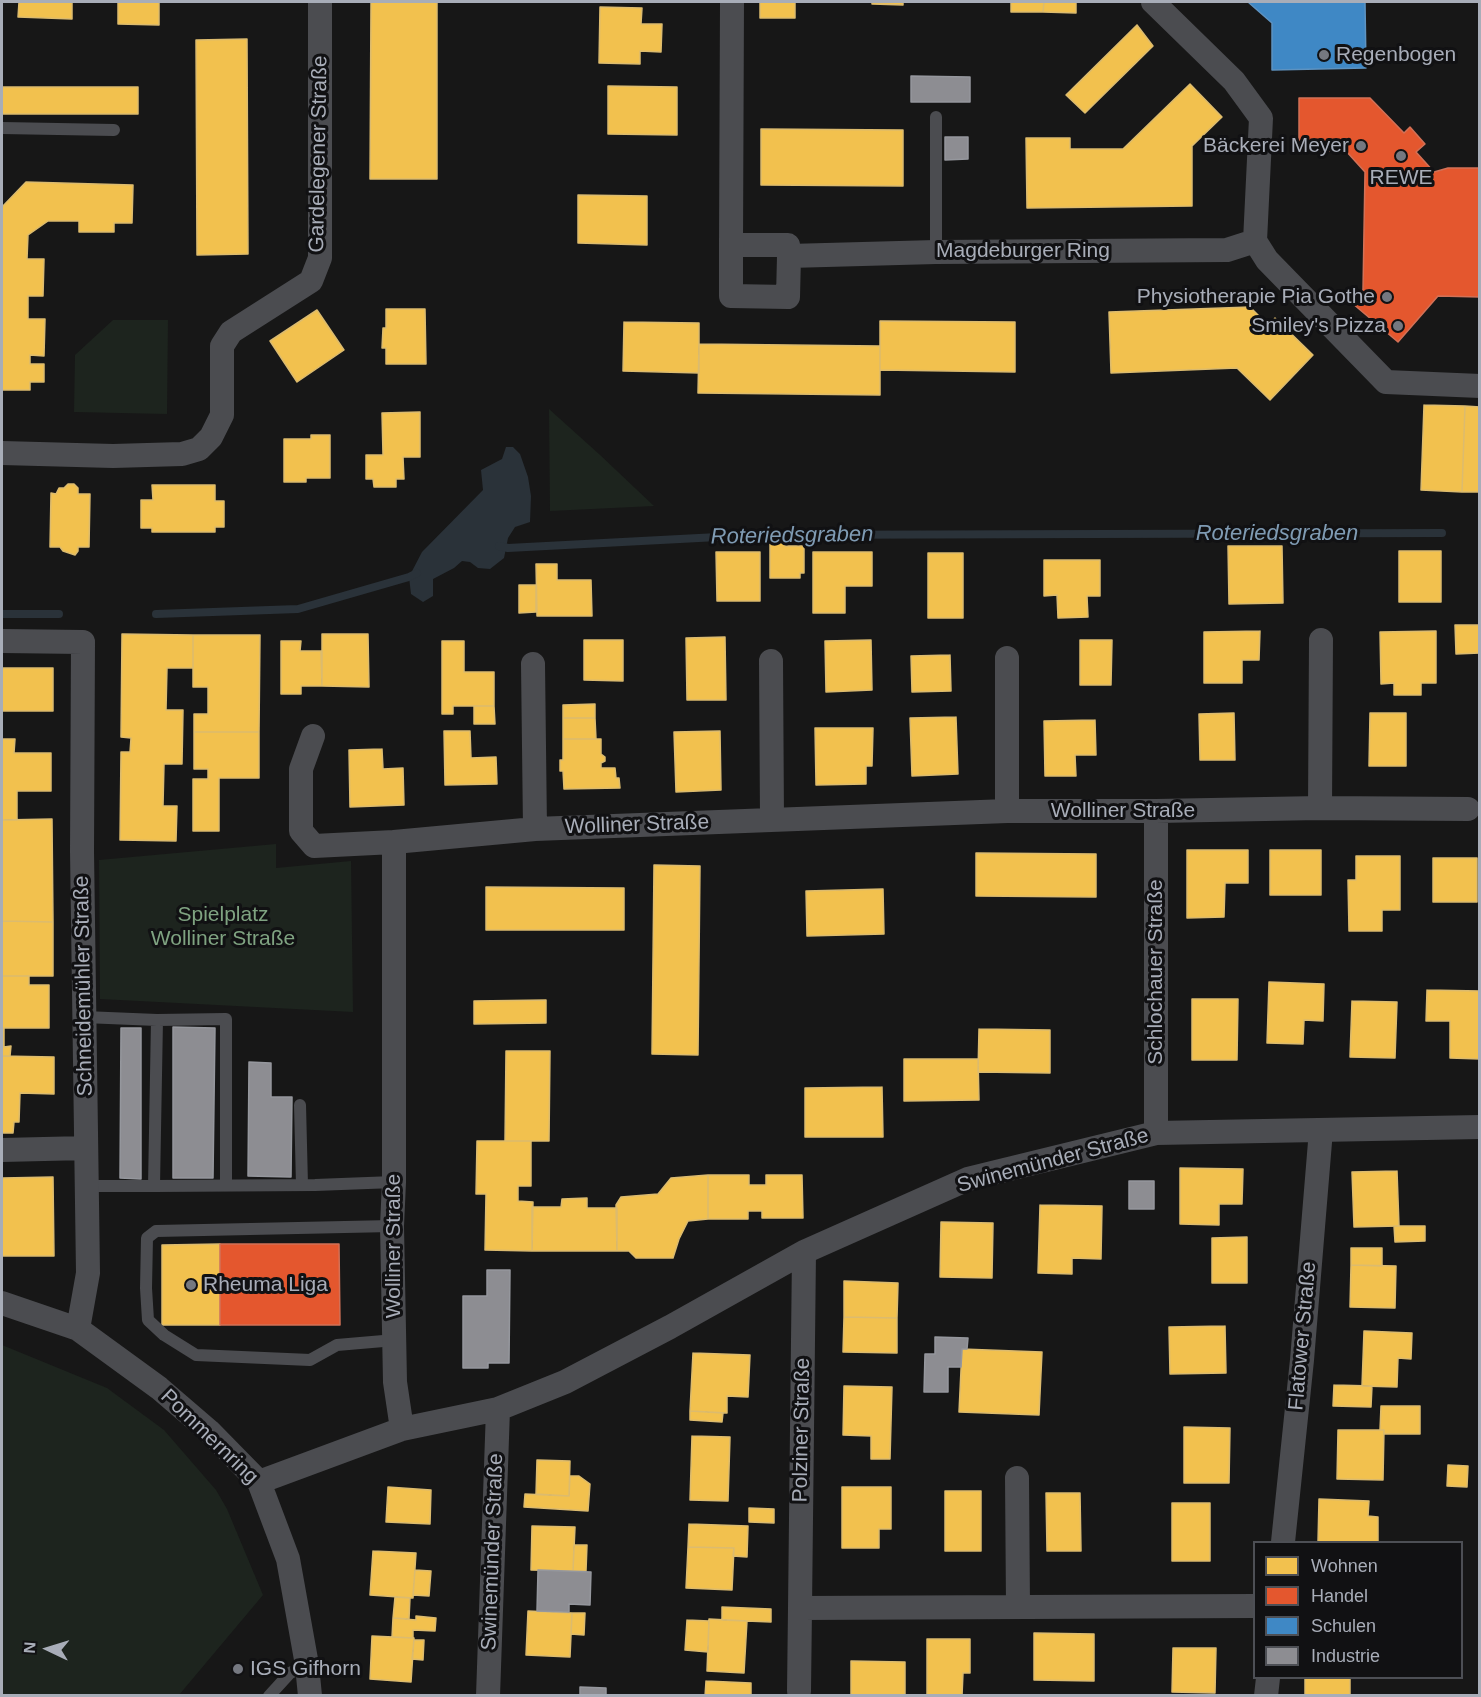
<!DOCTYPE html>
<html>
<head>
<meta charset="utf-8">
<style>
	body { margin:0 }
	#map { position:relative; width:1481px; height:1697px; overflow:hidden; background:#171717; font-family:Arial,sans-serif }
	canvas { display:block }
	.frame { position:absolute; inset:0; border:3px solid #a8adb8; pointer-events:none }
	.legend { position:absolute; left:1253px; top:1541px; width:210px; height:138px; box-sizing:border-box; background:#111113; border:2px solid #4d4f55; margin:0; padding:8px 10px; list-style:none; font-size:18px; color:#a8adb8 }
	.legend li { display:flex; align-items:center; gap:12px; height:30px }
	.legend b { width:30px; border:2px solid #4d4f55 }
	.north { position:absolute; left:18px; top:1619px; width:60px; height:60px; -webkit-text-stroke:4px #111113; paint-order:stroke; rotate:274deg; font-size:16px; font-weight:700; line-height:24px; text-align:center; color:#a8adb8 }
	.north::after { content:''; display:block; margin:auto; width:21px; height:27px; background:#a8adb8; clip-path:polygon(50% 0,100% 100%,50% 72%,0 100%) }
</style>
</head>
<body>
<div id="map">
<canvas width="1481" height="1697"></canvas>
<div class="frame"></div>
<ul class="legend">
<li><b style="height:16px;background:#f2c14e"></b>Wohnen</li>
<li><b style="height:16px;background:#e4572e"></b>Handel</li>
<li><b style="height:16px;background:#3f88c5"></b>Schulen</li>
<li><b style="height:16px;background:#8d8d92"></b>Industrie</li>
</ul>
<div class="north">N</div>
</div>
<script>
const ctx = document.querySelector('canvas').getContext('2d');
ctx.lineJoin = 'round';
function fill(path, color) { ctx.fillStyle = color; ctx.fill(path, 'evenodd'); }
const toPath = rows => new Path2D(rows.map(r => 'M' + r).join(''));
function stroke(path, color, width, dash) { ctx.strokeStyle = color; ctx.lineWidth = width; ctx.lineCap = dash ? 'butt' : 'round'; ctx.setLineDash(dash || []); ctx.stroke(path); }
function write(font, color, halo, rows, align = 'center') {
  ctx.font = font + ' Arial,sans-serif'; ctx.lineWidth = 6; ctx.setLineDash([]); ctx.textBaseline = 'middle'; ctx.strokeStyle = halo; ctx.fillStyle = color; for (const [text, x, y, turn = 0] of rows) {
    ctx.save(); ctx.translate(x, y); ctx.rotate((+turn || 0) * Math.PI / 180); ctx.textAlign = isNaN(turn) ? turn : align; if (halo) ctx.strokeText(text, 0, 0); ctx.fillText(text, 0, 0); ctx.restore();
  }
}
fill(toPath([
	[113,320,168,320,167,414,74,412,75,355],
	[549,409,599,454,654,506,550,511],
	[276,844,276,868,351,861,353,1012,100,999,99,860],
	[2,1345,107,1388,164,1430,216,1490,227,1509,263,1595,179,1695,2,1695]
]), '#1d241e');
fill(toPath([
	[506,447,513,447,520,454,528,477,531,496,530,522,515,527,508,538,504,558,490,569,478,568,470,562,462,561,454,568,433,579,433,596,423,602,411,594,409,577,422,552,483,490,481,470,502,459]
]), '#2a3239');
const homes = toPath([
	[19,2,72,2,72,19,18,17,19,2],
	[118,2,159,2,159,25,118,24,118,2],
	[371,2,437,2,437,179,370,179,371,2],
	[760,2,795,2,795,18,760,18,760,2],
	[872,2,903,2,903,5,872,4,872,2],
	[1011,2,1044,2,1043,12,1011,12,1011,2],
	[1044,2,1076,2,1076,13,1043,12,1044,2],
	[600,7,642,8,641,24,662,24,661,52,640,51,640,64,599,63,600,7],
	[1137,25,1153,46,1085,113,1066,95,1137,25],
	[247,39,248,254,197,255,196,40,247,39],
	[1190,84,1222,117,1192,146,1192,206,1027,208,1026,138,1070,138,1070,149,1123,149,1190,84],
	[608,86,677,87,677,135,608,134,608,86],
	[2,87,138,87,138,114,2,114,2,87],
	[761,129,903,130,903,186,761,185,761,129],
	[26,182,133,185,132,223,114,223,114,232,79,232,79,221,48,221,28,235,27,259,44,259,43,296,28,296,28,319,45,319,44,356,30,355,30,364,44,364,44,382,30,382,30,390,2,390,2,207,26,182],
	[578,195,647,196,647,245,578,243,578,195],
	[1250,307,1268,325,1275,318,1313,355,1270,400,1237,368,1111,373,1109,312,1250,307],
	[386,309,425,309,426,364,386,364,386,348,382,348,383,328,386,328,386,309],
	[317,310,344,350,297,382,270,341,317,310],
	[880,321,1015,322,1015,372,880,370,880,321],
	[624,322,699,323,699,373,623,371,624,322],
	[699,344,880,346,880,395,698,393,699,344],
	[1424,405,1465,406,1462,492,1421,490,1424,405],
	[1465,406,1480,407,1480,492,1462,492,1465,406],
	[420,412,420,457,403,457,404,479,396,479,396,487,374,487,373,479,366,479,366,455,383,455,382,413,420,412],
	[311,435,330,435,330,478,306,478,306,482,284,482,284,439,311,439,311,435],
	[68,484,74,484,78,488,78,494,90,494,89,547,78,547,78,551,75,555,63,551,60,547,50,547,51,493,56,494,59,488,64,488,68,484],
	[152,485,215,485,215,501,224,501,224,527,215,527,215,532,152,532,152,528,141,528,141,500,153,500,152,485],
	[770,542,785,542,785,546,804,546,804,573,800,573,800,578,770,578,770,542],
	[1228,546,1282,546,1283,603,1229,604,1228,546],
	[1399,551,1441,551,1441,602,1399,602,1399,551],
	[716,552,760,552,760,601,717,601,716,552],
	[813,552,872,552,872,586,845,586,845,613,813,613,813,552],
	[928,553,963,553,963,618,928,618,928,553],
	[1044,560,1100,560,1100,596,1087,596,1088,617,1058,618,1057,595,1044,596,1044,560],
	[536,564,557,564,557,580,591,580,592,616,537,616,536,564],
	[519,585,536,585,536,612,519,613,519,585],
	[1455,625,1480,625,1480,653,1456,654,1455,625],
	[1260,631,1259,660,1242,660,1242,683,1204,683,1204,632,1260,631],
	[1436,631,1436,683,1421,683,1421,695,1394,695,1394,683,1381,684,1380,632,1436,631],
	[122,634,193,635,193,668,167,668,166,710,183,710,182,764,164,764,163,806,177,806,176,841,120,840,121,752,130,752,131,738,121,737,122,634],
	[322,634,368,634,369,687,322,686,322,634],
	[193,635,260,635,259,732,194,732,194,714,208,714,208,687,193,687,193,635],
	[725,637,726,700,687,700,686,638,725,637],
	[584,640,623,640,623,681,584,680,584,640],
	[871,640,872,690,826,692,825,641,871,640],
	[1080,640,1112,640,1111,685,1080,685,1080,640],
	[281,641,301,641,300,651,321,651,322,686,301,686,301,694,281,694,281,641],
	[442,641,464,641,464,672,494,672,494,706,453,706,453,714,442,714,442,641],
	[950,655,951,691,912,692,911,656,950,655],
	[2,668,53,668,53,711,2,711,2,739,2,668],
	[595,704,595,718,563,718,563,705,595,704],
	[474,706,494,706,495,724,474,724,474,706],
	[1234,713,1235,760,1200,760,1199,714,1234,713],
	[1370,713,1406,713,1406,766,1369,766,1370,713],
	[956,717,958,774,912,776,910,718,956,717],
	[563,718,595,718,596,739,563,739,563,718],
	[1095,720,1096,755,1075,755,1076,776,1045,776,1044,721,1095,720],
	[815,728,873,728,872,766,866,766,866,784,816,785,815,728],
	[444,731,470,731,471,758,496,757,497,784,445,785,444,731],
	[720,731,721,790,676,792,674,732,720,731],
	[194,732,259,732,259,778,219,778,219,831,193,831,193,779,208,779,208,769,194,769,194,732],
	[2,739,15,739,14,753,51,753,51,791,17,791,17,820,2,820,2,739],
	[563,739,601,739,601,754,605,757,605,761,601,763,601,768,615,768,616,778,619,778,620,788,564,789,563,771,560,771,560,760,563,760,563,739],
	[382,749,383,769,403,768,404,805,350,807,349,750,382,749],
	[52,819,53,922,2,921,2,820,52,819],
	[1187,850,1248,850,1248,883,1225,883,1224,917,1187,918,1187,850],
	[1270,850,1321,850,1321,895,1270,895,1270,850],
	[976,853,1096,854,1096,897,976,896,976,853],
	[1356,856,1400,856,1400,910,1382,910,1382,931,1349,931,1348,880,1356,880,1356,856],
	[1433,858,1477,858,1477,902,1433,902,1433,858],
	[654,865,700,866,698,1055,652,1054,654,865],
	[486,887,624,888,624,930,486,930,486,887],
	[883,889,884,934,807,936,806,891,883,889],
	[2,921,53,922,53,976,2,976,2,921],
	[2,976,29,976,29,985,49,985,49,1028,4,1028,4,1047,11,1046,10,1056,2,1056,2,976],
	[1269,982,1324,984,1323,1021,1304,1020,1303,1044,1267,1043,1269,982],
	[1427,990,1480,991,1480,1059,1450,1058,1450,1021,1426,1021,1427,990],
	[1192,999,1238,999,1237,1060,1192,1060,1192,999],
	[546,1000,546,1023,474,1024,474,1001,546,1000],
	[1352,1001,1397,1002,1395,1058,1350,1057,1352,1001],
	[979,1029,1050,1030,1050,1073,978,1072,979,1029],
	[506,1051,550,1051,549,1141,505,1141,506,1051],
	[2,1056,54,1057,54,1094,20,1093,19,1122,14,1122,13,1133,2,1133,2,1056],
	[904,1059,978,1059,979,1100,904,1101,904,1059],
	[882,1087,883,1137,805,1137,805,1088,882,1087],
	[477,1141,531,1141,531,1186,518,1186,518,1201,533,1202,532,1251,485,1250,486,1194,476,1194,477,1141],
	[1180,1168,1243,1169,1242,1204,1219,1204,1219,1225,1180,1224,1180,1168],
	[1397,1171,1399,1226,1354,1227,1352,1172,1397,1171],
	[708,1175,708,1219,688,1221,679,1239,673,1258,636,1258,629,1251,617,1251,616,1205,621,1197,658,1194,671,1178,708,1175],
	[708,1175,749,1175,749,1185,766,1185,766,1175,802,1175,803,1218,762,1218,762,1211,748,1211,748,1219,708,1219,708,1175],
	[53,1177,54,1256,2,1256,2,1178,53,1177],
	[587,1198,587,1208,617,1208,617,1251,532,1251,532,1207,561,1207,562,1199,587,1198],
	[1040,1205,1102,1206,1101,1259,1072,1258,1072,1274,1038,1273,1040,1205],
	[941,1222,993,1223,992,1278,940,1277,941,1222],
	[1394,1226,1425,1226,1425,1241,1395,1242,1394,1226],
	[1247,1237,1247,1283,1212,1283,1212,1238,1247,1237],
	[220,1244,220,1325,162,1325,162,1245,220,1244],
	[1351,1248,1382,1248,1382,1266,1351,1265,1351,1248],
	[1351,1265,1396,1266,1395,1308,1350,1307,1351,1265],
	[844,1281,898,1283,897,1318,844,1317,844,1281],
	[844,1317,897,1318,897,1353,843,1352,844,1317],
	[1225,1326,1226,1373,1170,1374,1169,1327,1225,1326],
	[1364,1331,1412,1333,1411,1359,1398,1358,1397,1387,1362,1386,1364,1331],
	[962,1349,1042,1352,1039,1415,959,1412,962,1349],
	[693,1353,750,1355,748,1397,727,1396,727,1413,690,1411,693,1353],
	[1334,1385,1372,1386,1371,1407,1333,1406,1334,1385],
	[844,1386,892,1387,890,1459,871,1459,871,1436,843,1435,844,1386],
	[1381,1406,1420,1406,1420,1434,1384,1434,1384,1430,1380,1430,1381,1406],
	[690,1411,723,1413,722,1422,690,1420,690,1411],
	[1184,1427,1230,1428,1229,1483,1184,1483,1184,1427],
	[1338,1430,1384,1430,1383,1480,1337,1479,1338,1430],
	[692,1436,730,1437,728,1501,690,1500,692,1436],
	[537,1460,570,1461,569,1496,536,1494,537,1460],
	[1448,1465,1468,1466,1467,1487,1447,1486,1448,1465],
	[570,1476,579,1476,590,1484,588,1511,524,1507,525,1494,569,1496,570,1476],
	[388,1487,431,1490,430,1524,386,1522,388,1487],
	[842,1487,891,1487,891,1529,879,1529,879,1548,842,1548,842,1487],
	[945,1491,981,1491,981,1551,945,1551,945,1491],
	[1046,1493,1080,1493,1081,1551,1047,1551,1046,1493],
	[1319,1499,1369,1501,1368,1516,1378,1517,1378,1542,1318,1542,1319,1499],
	[1172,1503,1210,1503,1210,1561,1172,1561,1172,1503],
	[749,1508,774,1509,774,1523,749,1522,749,1508],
	[689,1524,748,1526,747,1557,733,1556,734,1548,688,1547,689,1524],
	[532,1526,575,1527,573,1571,531,1570,532,1526],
	[574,1545,587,1545,586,1571,573,1571,574,1545],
	[688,1547,734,1548,732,1590,686,1588,688,1547],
	[373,1551,416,1553,413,1598,370,1595,373,1551],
	[415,1570,431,1571,429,1596,413,1595,415,1570],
	[395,1597,410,1598,409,1619,393,1618,395,1597],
	[722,1607,771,1609,771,1622,722,1620,722,1607],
	[528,1611,572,1613,570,1657,526,1655,528,1611],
	[572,1613,585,1613,584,1635,571,1634,572,1613],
	[416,1616,436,1618,435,1631,413,1630,413,1638,392,1637,393,1618,416,1620,416,1616],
	[709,1619,747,1621,744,1673,707,1671,709,1619],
	[687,1620,709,1621,708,1652,685,1650,687,1620],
	[1034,1633,1094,1634,1094,1681,1034,1680,1034,1633],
	[372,1636,414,1638,411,1682,370,1679,372,1636],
	[927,1639,970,1639,970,1673,963,1673,962,1696,927,1696,927,1639],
	[414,1640,424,1640,423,1660,412,1659,414,1640],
	[1173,1648,1216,1648,1215,1693,1172,1692,1173,1648],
	[851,1661,905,1662,905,1696,851,1696,851,1661],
	[1305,1678,1350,1678,1350,1696,1305,1696,1305,1678],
	[706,1681,751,1683,751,1696,705,1696,706,1681]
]);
fill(homes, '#f2c14e');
stroke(homes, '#dcbb6e', 1.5);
const shops = toPath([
	[1299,98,1370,98,1404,133,1410,127,1425,144,1416,152,1434,172,1448,168,1480,168,1480,297,1438,296,1398,342,1352,303,1363,290,1365,172,1346,151,1299,151,1299,98],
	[220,1244,339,1244,340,1325,220,1325,220,1244]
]);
fill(shops, '#e4572e');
stroke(shops, '#d27157', 1.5);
const schools = toPath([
	[1248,2,1365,2,1366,68,1272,70,1272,23,1248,2]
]);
fill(schools, '#3f88c5');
stroke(schools, '#5e93c1', 1.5);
const industry = toPath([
	[911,76,970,77,970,102,911,102,911,76],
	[945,137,968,137,968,159,945,160,945,137],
	[173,1027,215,1028,213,1178,173,1178,173,1027],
	[121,1028,141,1028,141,1179,120,1178,121,1028],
	[249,1062,271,1063,271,1097,292,1097,291,1177,248,1176,249,1062],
	[1129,1181,1154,1181,1154,1209,1129,1209,1129,1181],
	[487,1270,510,1270,509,1363,488,1363,488,1368,463,1368,463,1296,487,1296,487,1270],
	[935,1337,968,1338,967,1349,962,1349,961,1367,948,1367,948,1392,924,1392,925,1354,935,1354,935,1337],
	[538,1570,591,1572,590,1605,569,1604,569,1612,537,1611,538,1570],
	[580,1687,606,1688,606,1696,580,1696,580,1687]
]);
fill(industry, '#8d8d92');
stroke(industry, '#95979d', 1.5);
stroke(toPath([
	[499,546,508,548,756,535,1442,533],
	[2,614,59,614],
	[156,614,298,609,409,577,417,573]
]), '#2a3239', 8);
stroke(toPath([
	[2,128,114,130],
	[936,252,936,117],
	[84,1017,157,1020,154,1186,315,1185,394,1182],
	[157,1020,226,1019,226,1184],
	[300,1105,302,1185],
	[87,1186,154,1186],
	[392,1226,156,1231,147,1238,146,1288,148,1320,164,1335,196,1355,310,1360,337,1345,395,1340],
	[269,1696,290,1673,307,1665]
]), '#4b4c50', 12);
stroke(toPath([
	[1153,2,1234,81,1261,118,1255,241,1267,260,1386,382,1480,386],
	[731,245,732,2],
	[789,256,788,297,731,296,731,245,788,245,789,256,936,252,1227,250,1255,241],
	[2,453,113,456,182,454,199,449,211,437,222,415,222,346,231,332,311,281,320,258,320,2],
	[2,641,83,642,82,851,88,1273,78,1329],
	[1007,658,1007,811],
	[771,661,772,820],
	[533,664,535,829],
	[313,736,301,769,301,831,314,846,394,842],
	[1320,808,1321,640],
	[1156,811,1156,1133],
	[2,1150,86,1148],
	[804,1252,800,1608,1254,1606],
	[2,1303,78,1329,159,1388,209,1431,259,1482,288,1559,307,1665,310,1696],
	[402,1429,395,1382,392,1226,394,1182,394,842,535,829,1007,811,1156,811,1320,808,1468,809],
	[1017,1478,1018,1607],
	[259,1482,402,1429,498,1409,565,1382,670,1327,804,1252,968,1179,1156,1133,1480,1127],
	[1283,1542,1302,1360,1321,1130],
	[799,1691,800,1608],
	[488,1696,498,1409],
	[1266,1696,1268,1678]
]), '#4b4c50', 24);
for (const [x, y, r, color] of [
	[1324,55,6,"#757880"],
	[1361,146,6,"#757880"],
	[1401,156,6,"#757880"],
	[1387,297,6,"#757880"],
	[1398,326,6,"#757880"],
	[191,1285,6,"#757880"],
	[238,1669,6,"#757880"]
]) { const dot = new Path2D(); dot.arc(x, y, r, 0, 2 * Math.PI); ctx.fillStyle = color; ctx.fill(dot); stroke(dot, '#111113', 2); }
write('21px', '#a8adb8', '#111113', [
	["Regenbogen",1336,55],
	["Bäckerei Meyer",1349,146,"right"],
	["REWE",1401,178,"center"],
	["Physiotherapie Pia Gothe",1375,297,"right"],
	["Smiley's Pizza",1386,326,"right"],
	["Rheuma Liga",203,1285],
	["IGS Gifhorn",250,1669]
], 'left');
write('21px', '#a8adb8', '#111113', [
	["Gardelegener Straße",319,154,-89],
	["Magdeburger Ring",1023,251],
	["Wolliner Straße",1123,811],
	["Wolliner Straße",637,825,-2],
	["Schlochauer Straße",1156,972,-90],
	["Schneidemühler Straße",84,986,-91],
	["Swinemünder Straße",1053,1161,-15],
	["Wolliner Straße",394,1246,-90],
	["Flatower Straße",1303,1336,-85],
	["Polziner Straße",802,1430,-89],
	["Pommernring",209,1437,44],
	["Swinemünder Straße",493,1552,-88]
]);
write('21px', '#7fa381', '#111113', [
	["Spielplatz",223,915],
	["Wolliner Straße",223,939]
]);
write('italic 22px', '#7f9bb3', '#111113', [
	["Roteriedsgraben",1277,534],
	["Roteriedsgraben",792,536,-1]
]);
</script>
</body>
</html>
